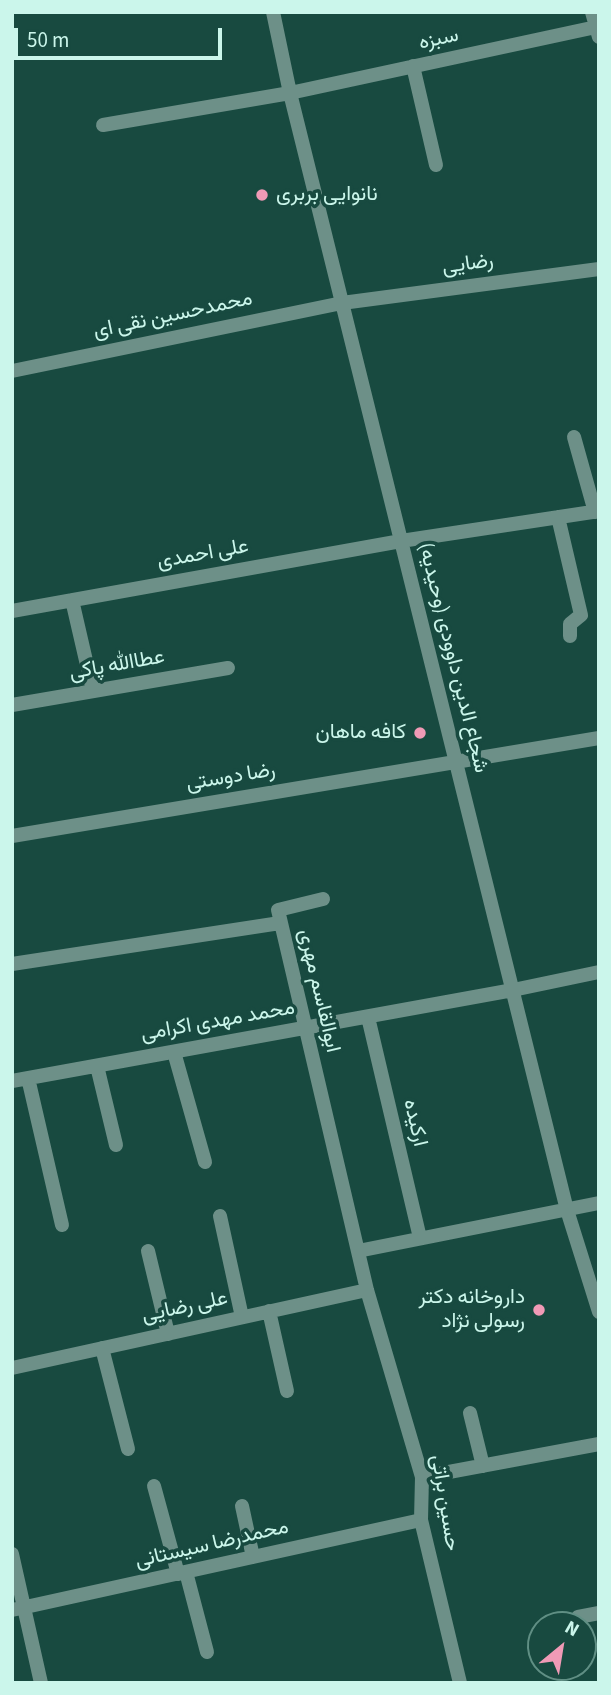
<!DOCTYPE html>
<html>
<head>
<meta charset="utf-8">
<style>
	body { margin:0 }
	#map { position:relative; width:611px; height:1695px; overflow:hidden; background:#184a40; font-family:"Source Sans 3",sans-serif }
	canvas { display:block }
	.frame { position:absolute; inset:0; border:14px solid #cbf6eb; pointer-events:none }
	.north { position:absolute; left:527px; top:1611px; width:70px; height:70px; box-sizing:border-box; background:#184a40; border:2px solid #608f84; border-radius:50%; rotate:30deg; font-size:19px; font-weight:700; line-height:28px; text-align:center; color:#cbf6eb }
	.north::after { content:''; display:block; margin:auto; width:24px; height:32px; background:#f09ab6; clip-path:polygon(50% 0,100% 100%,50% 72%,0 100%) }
	.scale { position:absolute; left:14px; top:28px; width:208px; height:32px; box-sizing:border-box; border:4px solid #cbf6eb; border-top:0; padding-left:9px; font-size:21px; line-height:24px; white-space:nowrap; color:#cbf6eb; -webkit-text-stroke:5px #184a40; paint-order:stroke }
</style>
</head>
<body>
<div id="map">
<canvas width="611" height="1695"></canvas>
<div class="frame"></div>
<div class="north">N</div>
<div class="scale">50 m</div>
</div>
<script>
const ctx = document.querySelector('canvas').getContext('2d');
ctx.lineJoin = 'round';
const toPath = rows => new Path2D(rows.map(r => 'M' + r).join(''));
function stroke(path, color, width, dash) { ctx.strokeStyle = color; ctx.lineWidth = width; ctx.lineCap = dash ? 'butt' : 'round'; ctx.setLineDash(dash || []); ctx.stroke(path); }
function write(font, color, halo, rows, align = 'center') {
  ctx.font = font + ' "Source Sans 3",Vazirmatn,sans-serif'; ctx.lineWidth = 7; ctx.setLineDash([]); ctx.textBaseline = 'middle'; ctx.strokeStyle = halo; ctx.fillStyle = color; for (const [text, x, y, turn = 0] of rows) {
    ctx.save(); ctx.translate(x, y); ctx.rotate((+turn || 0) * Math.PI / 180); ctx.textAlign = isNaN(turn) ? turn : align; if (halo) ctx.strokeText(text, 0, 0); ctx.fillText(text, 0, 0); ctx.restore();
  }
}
stroke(toPath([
	[273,12,290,93,567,1210,599,1312],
	[592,12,599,37],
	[413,66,436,165],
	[103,125,290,93,596,27],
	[12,371,342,303,599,269],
	[574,437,595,512],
	[558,517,581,615,570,624,570,636],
	[72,600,93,691],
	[12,611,401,541,599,511],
	[12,705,228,668],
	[12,836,599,738],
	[323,899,278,910,367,1290,422,1477,421,1520,460,1683],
	[12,964,280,923],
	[368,1017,420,1238],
	[174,1052,205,1162],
	[97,1066,116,1145],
	[28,1078,62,1225],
	[12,1081,513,990,599,972],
	[220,1216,242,1317],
	[148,1251,168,1334],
	[358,1251,599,1203],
	[269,1311,287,1391],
	[102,1348,128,1449],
	[12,1368,367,1290],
	[470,1413,483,1466],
	[422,1477,599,1444],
	[154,1486,178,1574],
	[242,1506,253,1557],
	[12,1554,41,1683],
	[186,1572,207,1652],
	[12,1610,421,1520],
	[578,1617,599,1613]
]), '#6d9088', 14);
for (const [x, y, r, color] of [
	[262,195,7,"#f09ab6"],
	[420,733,7,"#f09ab6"],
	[539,1310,7,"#f09ab6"]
]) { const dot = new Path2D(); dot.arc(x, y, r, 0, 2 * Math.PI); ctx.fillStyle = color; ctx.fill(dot); stroke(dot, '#184a40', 2.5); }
write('21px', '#cbf6eb', '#184a40', [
	["سبزه",439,40,-12],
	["رضایی",468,265,-8],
	["محمدحسین نقی ای",173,316,-12],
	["علی احمدی",203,555,-10],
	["شجاع الدین داوودی (وحیدیه)",452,658,76],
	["عطاالله پاکی",117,666,-10],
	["رضا دوستی",231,778,-9],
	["ابوالقاسم مهری",318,991,77],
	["محمد مهدی اکرامی",218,1022,-10],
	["ارکیده",414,1123,77],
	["علی رضایی",185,1308,-12],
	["حسین براتی",444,1503,81],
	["محمدرضا سیستانی",212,1545,-13]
]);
write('21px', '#cbf6eb', '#184a40', [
	["نانوایی بربری",276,195,"left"],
	["کافه ماهان",406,733],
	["داروخانه دکتر",525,1298],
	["رسولی نژاد",525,1322]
], 'right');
</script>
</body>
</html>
